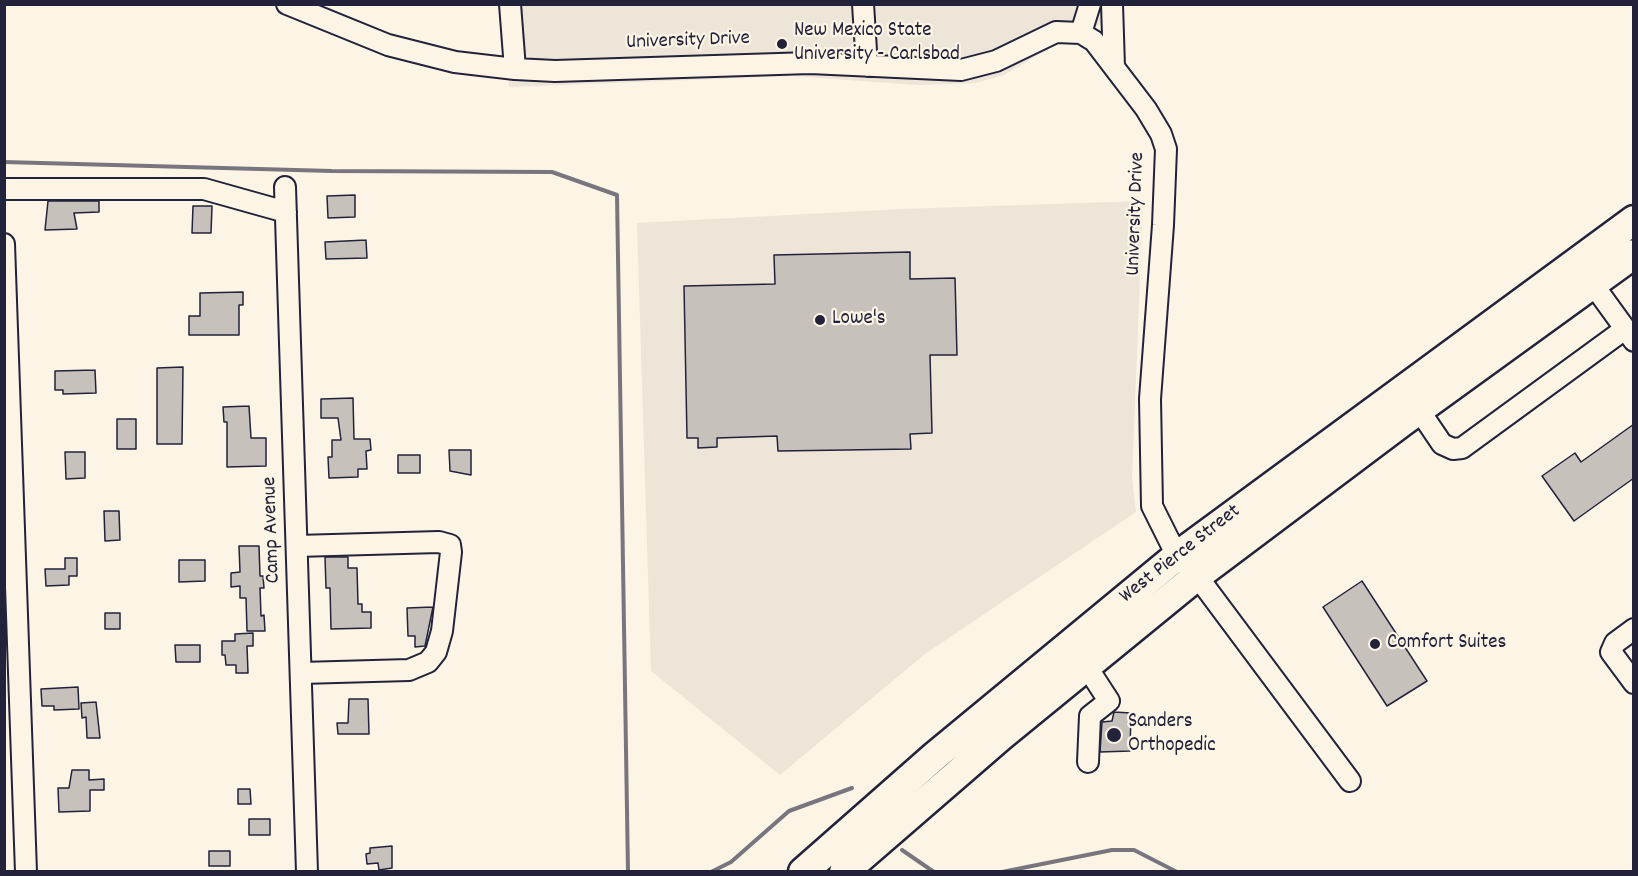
<!DOCTYPE html>
<html>
<head>
<meta charset="utf-8">
<style>
	body { margin:0 }
	#map { position:relative; width:1638px; height:876px; overflow:hidden; background:#fcf5e5; font-family:Dekko,sans-serif }
	canvas { display:block }
	.frame { position:absolute; inset:0; border:6px solid #22223b; pointer-events:none }
</style>
</head>
<body>
<div id="map">
<canvas width="1638" height="876"></canvas>
<div class="frame"></div>
</div>
<script>
const ctx = document.querySelector('canvas').getContext('2d');
ctx.lineJoin = 'round';
function fill(path, color) { ctx.fillStyle = color; ctx.fill(path, 'evenodd'); }
const toPath = rows => new Path2D(rows.map(r => 'M' + r).join(''));
function stroke(path, color, width, dash) { ctx.strokeStyle = color; ctx.lineWidth = width; ctx.lineCap = dash ? 'butt' : 'round'; ctx.setLineDash(dash || []); ctx.stroke(path); }
function write(font, color, halo, rows, align = 'center') {
  ctx.font = font + ' Dekko,sans-serif'; ctx.lineWidth = 4.5; ctx.setLineDash([]); ctx.textBaseline = 'middle'; ctx.strokeStyle = halo; ctx.fillStyle = color; for (const [text, x, y, turn = 0] of rows) {
    ctx.save(); ctx.translate(x, y); ctx.rotate((+turn || 0) * Math.PI / 180); ctx.textAlign = isNaN(turn) ? turn : align; if (halo) ctx.strokeText(text, 0, 0); ctx.fillText(text, 0, 0); ctx.restore();
  }
}
fill(toPath([
	[1116,4,1117,16,1066,42,1060,42,1004,75,975,83,917,85,793,76,509,87,504,5],
	[1143,201,1132,478,1136,512,925,654,780,775,651,671,637,223,902,209]
]), '#ece5d8');
stroke(toPath([
	[4,162,332,171,552,172,617,195,628,872],
	[902,850,934,872],
	[711,872,731,862,789,811,852,788],
	[1002,872,1112,850,1134,850,1177,872]
]), '#78757e', 4);
const building = toPath([
	[355,195,355,217,328,218,327,196,355,195],
	[48,201,99,201,99,212,74,213,77,229,45,230,48,201],
	[193,206,212,206,211,233,192,233,193,206],
	[366,240,367,258,326,259,325,242,366,240],
	[910,252,910,279,955,278,957,355,930,355,932,433,910,434,911,449,778,451,777,436,717,438,717,447,698,448,698,438,687,438,684,286,775,284,774,255,910,252],
	[243,292,243,305,239,305,239,335,189,335,189,316,200,316,200,293,243,292],
	[183,367,182,444,157,444,157,368,183,367],
	[95,370,96,393,63,394,63,390,55,390,55,371,95,370],
	[353,398,354,439,370,439,371,450,366,451,367,469,358,469,358,477,329,478,328,457,332,457,332,440,341,440,338,418,321,418,321,399,353,398],
	[249,406,251,438,266,438,266,466,227,467,227,422,224,422,223,407,249,406],
	[117,419,136,419,136,449,117,449,117,419],
	[1634,424,1634,478,1574,521,1542,476,1575,453,1581,462,1634,424],
	[449,450,471,450,471,475,450,471,449,450],
	[65,452,85,452,85,478,66,479,65,452],
	[398,455,420,455,420,473,398,473,398,455],
	[104,511,119,511,120,540,105,541,104,511],
	[239,546,259,546,260,576,263,576,264,588,260,588,261,616,264,615,265,631,247,631,246,598,240,598,240,586,231,587,231,573,240,572,239,546],
	[325,557,348,557,348,568,357,568,358,604,362,604,362,612,371,612,371,628,331,629,330,588,326,588,325,557],
	[65,558,77,558,77,576,69,576,69,585,46,586,45,569,65,569,65,558],
	[179,560,205,560,205,581,179,582,179,560],
	[1362,581,1427,681,1387,706,1323,607,1362,581],
	[433,607,425,646,415,647,415,636,408,636,407,608,433,607],
	[105,613,120,613,120,629,105,629,105,613],
	[253,633,253,646,247,646,248,673,236,673,236,665,226,665,225,655,222,655,222,641,235,641,235,634,253,633],
	[175,645,200,645,200,662,176,662,175,645],
	[78,687,79,709,54,710,54,706,42,706,41,689,78,687],
	[349,699,368,699,369,734,338,734,337,723,348,723,349,699],
	[96,702,100,738,87,738,86,717,82,718,81,703,96,702],
	[1114,712,1131,713,1130,751,1100,752,1102,722,1112,721,1114,712],
	[72,770,89,770,89,780,104,779,104,790,90,790,90,811,59,812,58,788,69,788,72,770],
	[238,789,250,789,251,804,238,804,238,789],
	[249,819,270,819,270,835,249,835,249,819],
	[392,846,392,868,379,870,378,863,367,864,366,854,370,853,370,848,392,846],
	[209,851,230,851,230,866,209,866,209,851]
]);
fill(building, '#c6c1bb');
stroke(building, '#22223b', 1.5);
const minor = toPath([
	[287,4,388,45,455,62,515,69,555,71,810,63,961,70,996,61,1056,32,1081,33,1094,41,1146,109,1161,134,1166,149,1163,225,1150,399,1152,506,1177,556,1197,576,1350,781],
	[510,4,515,69],
	[863,4,867,66],
	[1112,4,1114,67],
	[1081,33,1090,4],
	[285,187,307,872],
	[4,189,204,189,286,212],
	[4,244,26,872],
	[1592,283,1634,341],
	[1419,410,1442,444,1453,449,1462,448,1625,329],
	[297,546,439,542,450,545,451,552,442,631,436,652,428,662,409,670,301,673],
	[1634,629,1615,643,1611,652,1634,683],
	[1087,667,1109,701,1090,716,1088,762]
]);
const highway = toPath([
	[803,872,936,755,1177,556,1634,220],
	[844,872,1000,737,1197,576,1402,422,1634,254]
]);
stroke(minor, '#22223b', 24);
stroke(highway, '#22223b', 33);
stroke(minor, '#fcf5e5', 20);
stroke(highway, '#fcf5e5', 28);
for (const [x, y, r, color] of [
	[782,44,6,"#22223b"],
	[820,320,6,"#22223b"],
	[1375,644,6,"#22223b"],
	[1114,735,8,"#22223b"]
]) { const dot = new Path2D(); dot.arc(x, y, r, 0, 2 * Math.PI); ctx.fillStyle = color; ctx.fill(dot); stroke(dot, '#fcf5e5', 2); }
write('21px', '#22223b', '#fcf5e5', [
	["New Mexico State",794,32],
	["University - Carlsbad",794,56],
	["Lowe's",832,320],
	["Comfort Suites",1387,644],
	["Sanders",1128,723],
	["Orthopedic",1128,747]
], 'left');
write('21px', '#22223b', '#fcf5e5', [
	["University Drive",688,42,-2],
	["University Drive",1137,214,-88],
	["Camp Avenue",273,530,-92],
	["West Pierce Street",1181,555,-38]
]);
</script>
</body>
</html>
